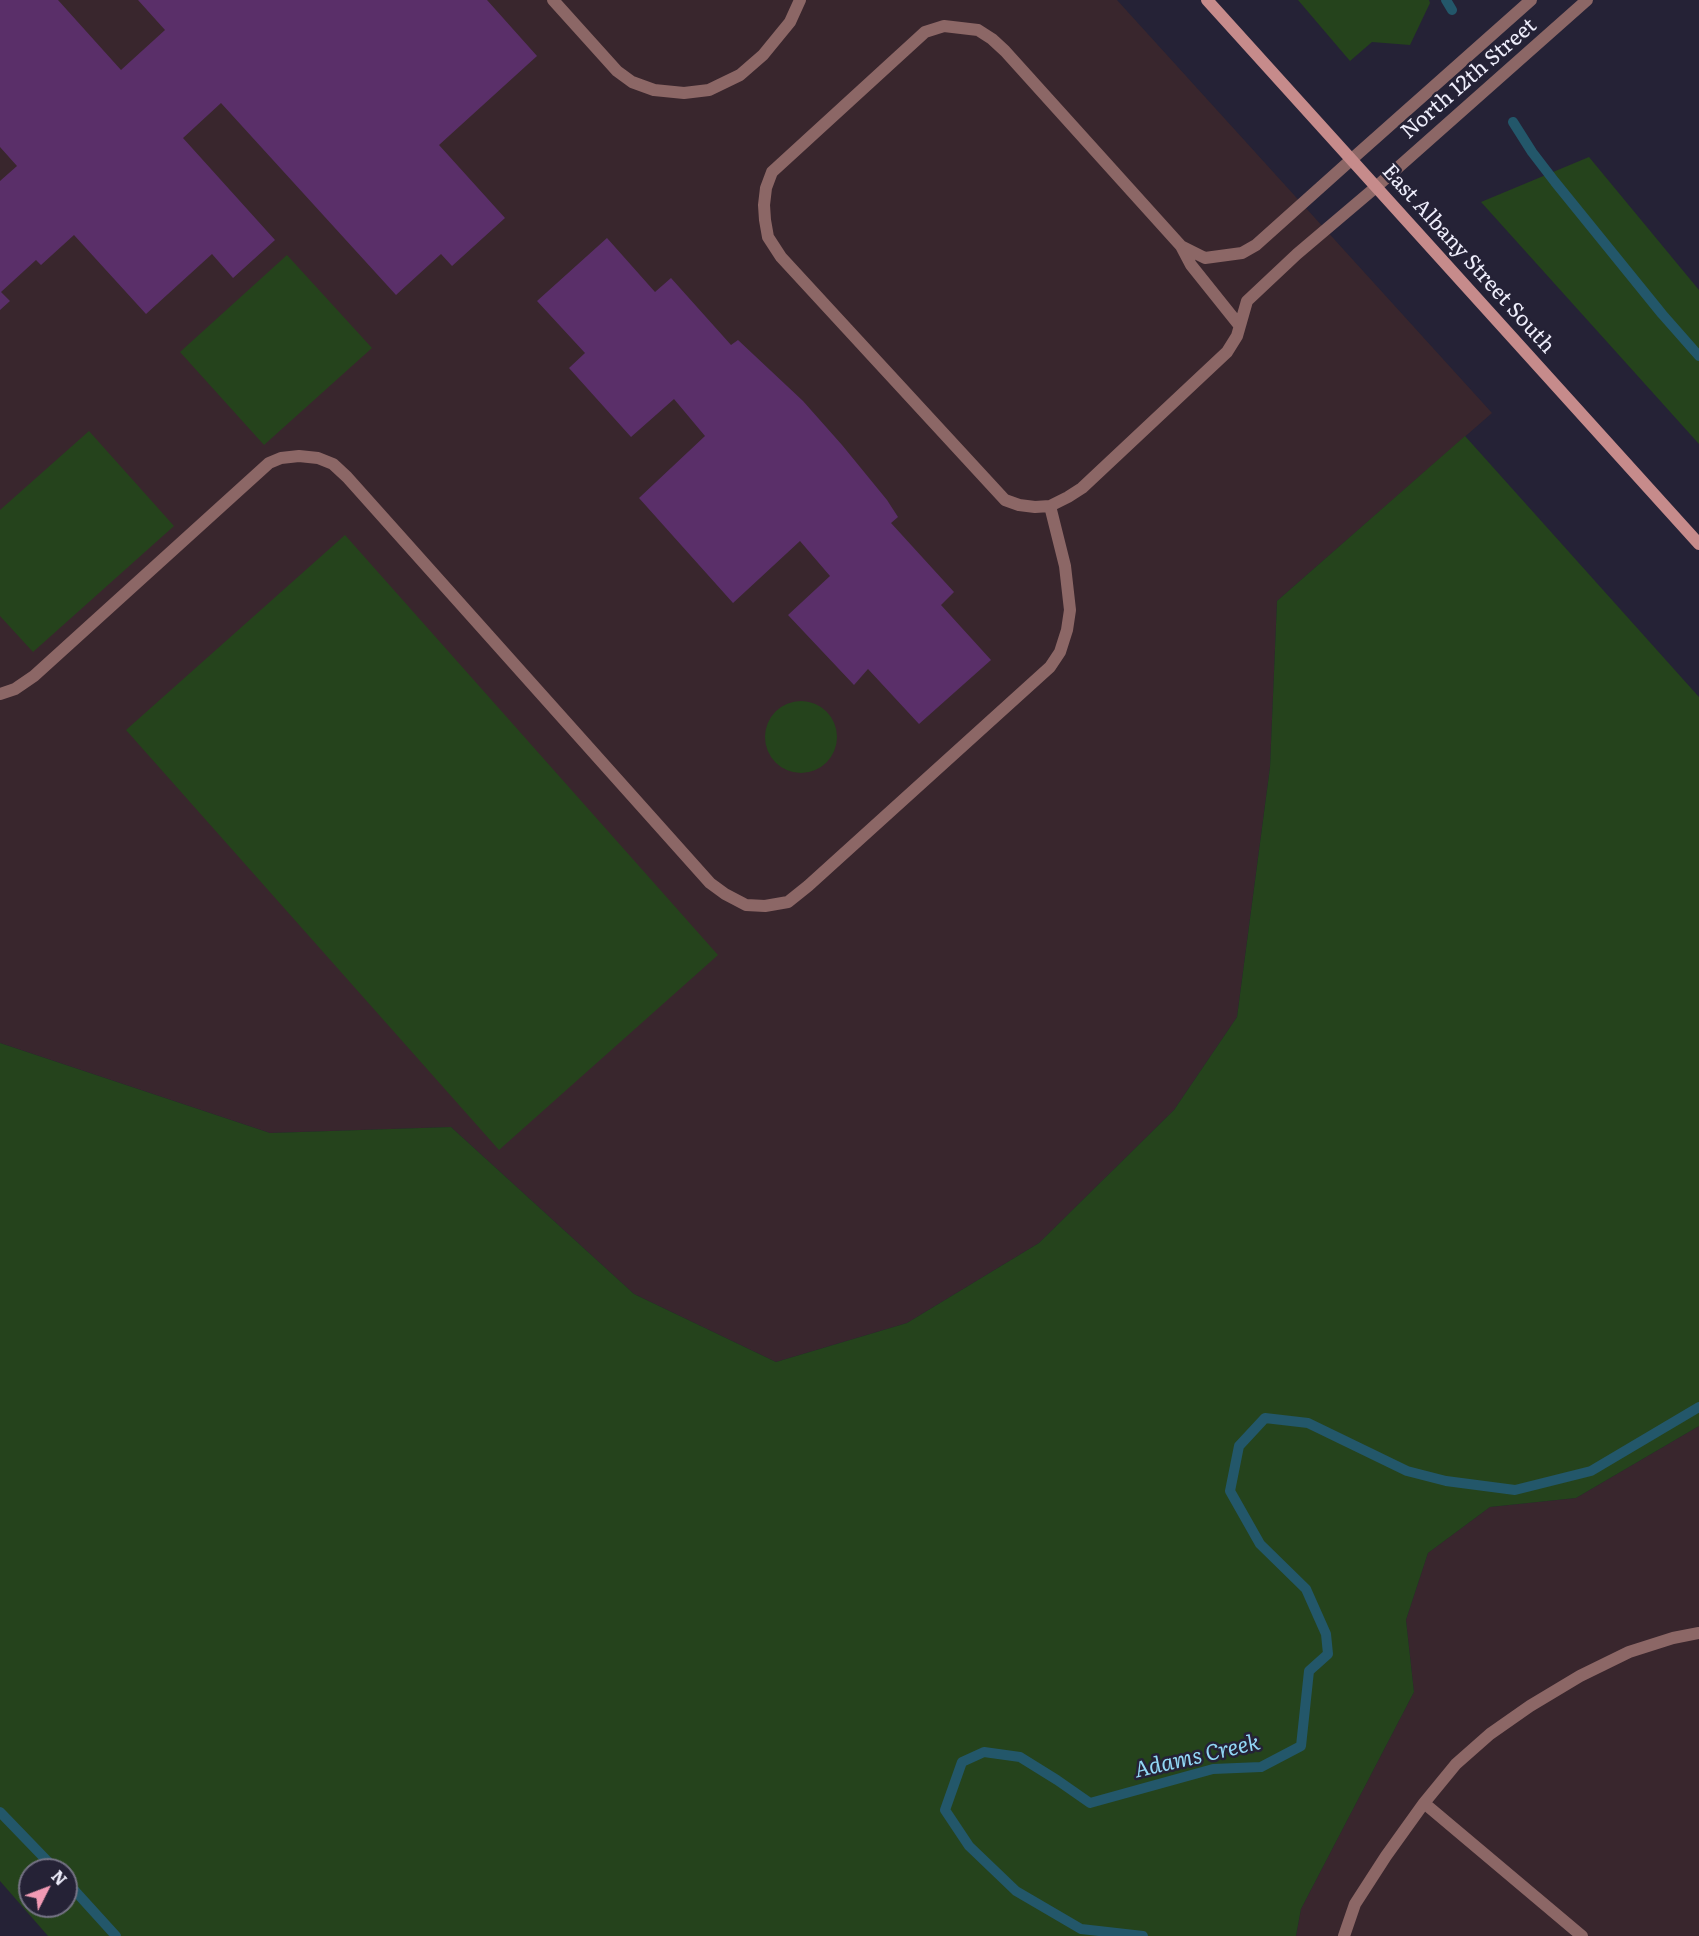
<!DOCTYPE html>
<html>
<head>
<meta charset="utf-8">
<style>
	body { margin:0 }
	#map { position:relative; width:1699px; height:1936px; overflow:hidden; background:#252236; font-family:Literata,serif }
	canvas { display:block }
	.north { position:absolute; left:18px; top:1858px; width:60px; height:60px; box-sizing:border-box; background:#252236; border:2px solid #757385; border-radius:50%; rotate:48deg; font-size:16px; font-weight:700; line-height:24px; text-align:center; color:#eeedfb }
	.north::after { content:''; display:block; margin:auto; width:21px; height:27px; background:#f19ab4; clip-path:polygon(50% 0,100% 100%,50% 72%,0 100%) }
</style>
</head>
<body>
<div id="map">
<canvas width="1699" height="1936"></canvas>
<div class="north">N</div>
</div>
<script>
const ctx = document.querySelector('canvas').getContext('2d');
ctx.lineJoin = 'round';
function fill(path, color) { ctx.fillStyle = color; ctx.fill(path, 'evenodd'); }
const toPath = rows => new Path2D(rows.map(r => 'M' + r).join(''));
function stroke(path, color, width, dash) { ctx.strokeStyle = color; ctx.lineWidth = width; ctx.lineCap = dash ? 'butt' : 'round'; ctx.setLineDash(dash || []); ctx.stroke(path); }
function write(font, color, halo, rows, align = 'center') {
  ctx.font = font + ' Literata,serif'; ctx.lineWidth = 5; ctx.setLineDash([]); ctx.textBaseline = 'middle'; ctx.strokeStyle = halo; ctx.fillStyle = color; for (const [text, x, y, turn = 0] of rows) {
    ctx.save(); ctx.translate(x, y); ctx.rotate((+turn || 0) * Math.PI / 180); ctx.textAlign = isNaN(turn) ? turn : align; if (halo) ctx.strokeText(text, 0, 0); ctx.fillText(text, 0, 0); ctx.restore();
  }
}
fill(toPath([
	[0,0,1117,0,1492,413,1277,601,1270,767,1237,1017,1174,1110,1039,1243,907,1323,776,1362,634,1294,451,1127,270,1133,0,1043],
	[1699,1426,1699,1936,1296,1936,1301,1909,1414,1692,1406,1620,1428,1553,1490,1507,1576,1498]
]), '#39262d');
fill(toPath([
	[1298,0,1429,0,1430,3,1410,45,1372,42,1350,61],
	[1589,157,1699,290,1699,444,1481,202],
	[287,255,372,348,264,445,180,352],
	[89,431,174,526,33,652,0,616,0,510],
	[1465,436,1699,697,1699,1426,1576,1498,1490,1507,1428,1553,1406,1620,1414,1692,1301,1909,1296,1936,48,1936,0,1881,0,1043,270,1133,451,1127,634,1294,776,1362,907,1323,1039,1243,1174,1110,1237,1017,1270,767,1277,601],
	[30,1870,66,1870,66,1906,30,1906],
	[345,535,718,955,499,1150,126,730],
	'765 737a36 36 0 1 1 72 0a36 36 0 1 1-72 0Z'
]), '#25431c');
stroke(toPath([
	[1446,0,1452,10],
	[1513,122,1532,152,1555,182,1662,314,1699,356],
	[0,1812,56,1870],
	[66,1881,116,1936],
	[1143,1936,1081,1929,1016,1891,969,1846,945,1810,962,1762,984,1752,1020,1757,1057,1780,1090,1803,1213,1769,1261,1767,1301,1746,1309,1671,1328,1654,1326,1634,1306,1589,1260,1544,1230,1491,1239,1446,1265,1418,1308,1423,1407,1471,1446,1481,1515,1490,1591,1471,1699,1407]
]), '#23576a', 10);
fill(toPath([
	[0,0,58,0,121,70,165,30,138,0,487,0,537,56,439,145,505,218,452,266,441,254,396,295,221,103,183,138,275,240,233,278,212,254,146,314,74,235,41,265,36,260,1,292,10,301,0,310,0,181,17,166,0,147],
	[607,238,655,292,671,278,731,345,738,340,803,401,842,445,887,500,898,517,891,523,954,592,941,605,991,660,919,724,868,669,854,685,788,615,830,576,800,541,733,603,639,498,705,436,674,399,631,437,569,368,585,353,537,301]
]), '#5a2f69');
stroke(toPath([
	[553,0,617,71,632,82,654,90,684,93,709,90,740,75,763,55,790,22,800,0],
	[1352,159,1256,245,1242,253,1205,258,1181,246,1005,51,992,39,978,30,944,26,925,32,772,172,766,188,764,205,765,220,768,237,781,257,1005,500,1019,505,1035,507,1050,506,1068,497,1082,488,1227,352,1237,336,1247,301,1297,254,1376,187],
	[1181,246,1191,265,1239,325],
	[0,694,15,689,34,676,269,463,281,458,299,456,318,458,333,464,347,477,710,883,725,894,746,905,765,906,788,902,808,886,1050,667,1060,652,1067,630,1070,610,1065,566,1050,506],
	[1424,1803,1582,1936],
	[1344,1936,1355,1904,1386,1856,1424,1803,1456,1764,1490,1734,1530,1706,1580,1676,1629,1652,1673,1638,1699,1633]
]), '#8c6766', 12);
stroke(toPath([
	[1352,159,1531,0],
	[1376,187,1587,0]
]), '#8c6766', 12);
stroke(toPath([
	[1207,0,1699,544]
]), '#c68b8b', 12);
write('21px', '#eeedfb', '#252236', [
	["North 12th Street",1469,79,-41],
	["East Albany Street South",1468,259,48]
]);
write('italic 22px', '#91d7f5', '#252236', [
	["Adams Creek",1197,1757,-13]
]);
</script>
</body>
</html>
